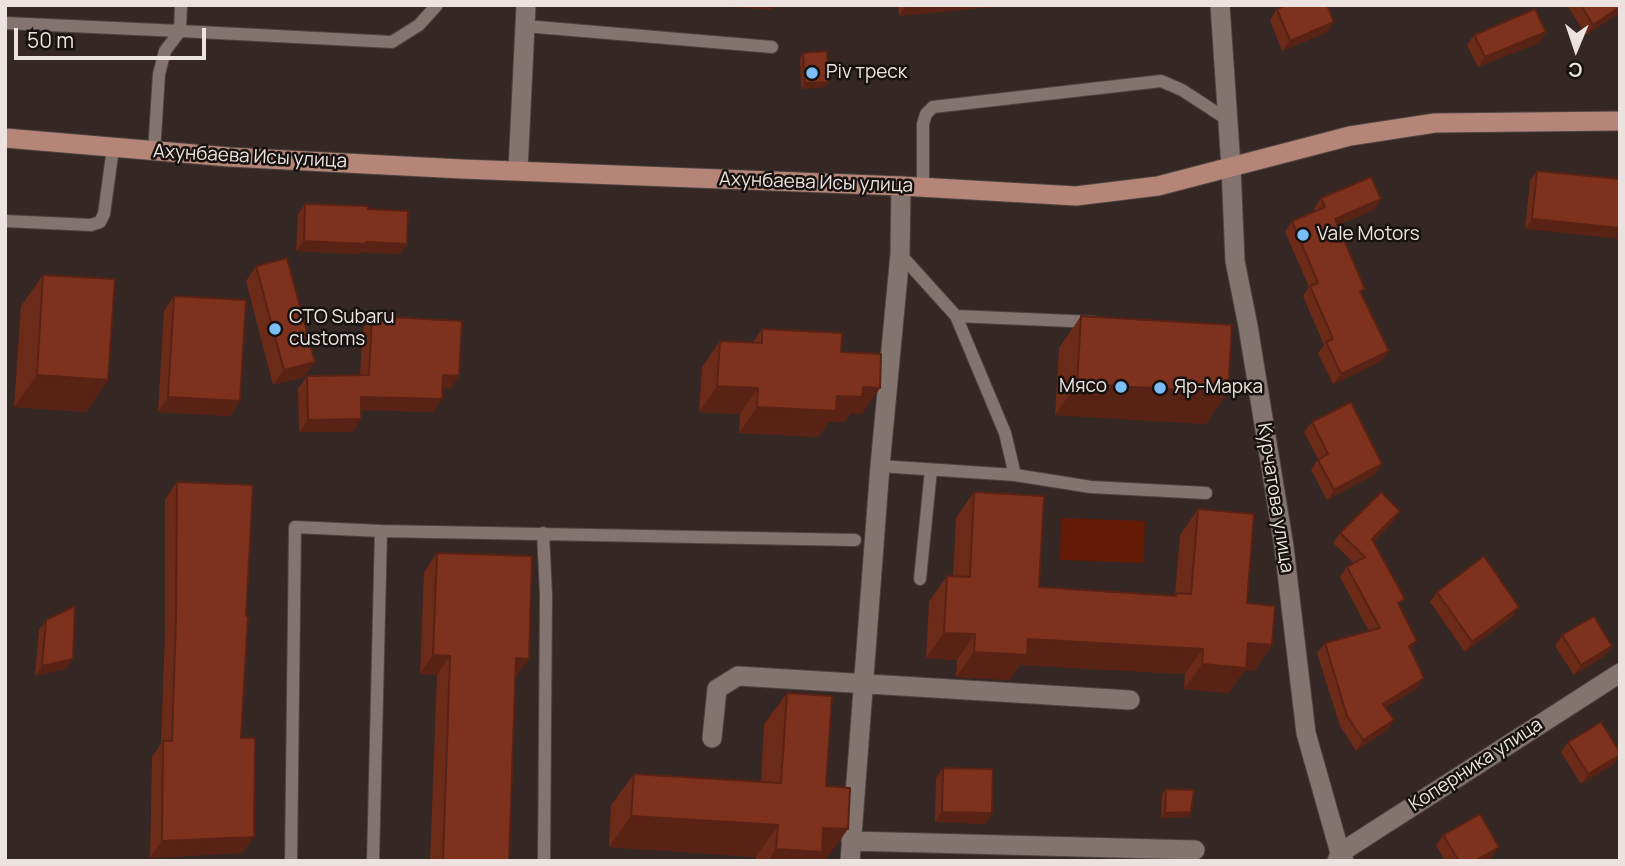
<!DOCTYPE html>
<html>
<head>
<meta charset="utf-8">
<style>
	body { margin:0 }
	#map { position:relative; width:1625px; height:866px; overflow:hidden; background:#342724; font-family:Manrope,sans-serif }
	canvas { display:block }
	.frame { position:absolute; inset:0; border:7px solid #ece3e1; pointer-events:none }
	.north { position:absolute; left:1541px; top:14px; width:70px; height:70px; -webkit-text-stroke:5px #171210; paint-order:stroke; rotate:182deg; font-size:19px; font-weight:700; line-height:28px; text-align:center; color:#ece3e1 }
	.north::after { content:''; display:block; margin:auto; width:24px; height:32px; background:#ece3e1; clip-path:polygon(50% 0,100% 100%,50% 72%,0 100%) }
	.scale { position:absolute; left:14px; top:28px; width:192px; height:32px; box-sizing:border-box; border:4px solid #ece3e1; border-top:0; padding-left:9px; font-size:21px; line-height:24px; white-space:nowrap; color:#ece3e1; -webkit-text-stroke:5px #171210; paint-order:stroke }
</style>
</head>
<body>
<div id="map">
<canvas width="1625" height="866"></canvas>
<div class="frame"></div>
<div class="north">С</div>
<div class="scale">50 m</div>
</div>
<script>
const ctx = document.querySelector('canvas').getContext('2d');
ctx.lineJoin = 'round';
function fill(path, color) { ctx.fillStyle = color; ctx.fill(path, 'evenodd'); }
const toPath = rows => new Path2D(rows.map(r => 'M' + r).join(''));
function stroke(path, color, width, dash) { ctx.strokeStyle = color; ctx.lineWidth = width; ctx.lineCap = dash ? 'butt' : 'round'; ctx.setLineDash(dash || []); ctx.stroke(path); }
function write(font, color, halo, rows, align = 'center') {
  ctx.font = font + ' Manrope,sans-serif'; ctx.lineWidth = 5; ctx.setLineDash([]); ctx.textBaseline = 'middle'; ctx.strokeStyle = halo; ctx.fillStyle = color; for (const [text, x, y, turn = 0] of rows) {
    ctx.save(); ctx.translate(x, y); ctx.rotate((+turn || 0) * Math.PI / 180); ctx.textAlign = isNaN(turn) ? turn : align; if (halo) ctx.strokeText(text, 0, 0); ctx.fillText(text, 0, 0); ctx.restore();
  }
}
fill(toPath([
	[1061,518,1145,521,1144,563,1060,560]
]), '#641b06');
const service = toPath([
	[5,23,180,31,181,5],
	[525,26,772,47],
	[154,152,159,74,165,51,180,31,392,42,419,25,437,5],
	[923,187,923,124,926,114,933,107,1161,81,1182,90,1228,120],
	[5,221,91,225,100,222,104,214,113,148],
	[900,254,956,316],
	[1094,322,956,316,1005,433,1015,475,1091,487,1206,493],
	[880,466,1015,475],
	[543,533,546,595,544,861],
	[920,579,931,470],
	[291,861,295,527,381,531],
	[373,861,381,531,855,540]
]);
const minor = toPath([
	[1220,5,1231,167,1235,261,1248,326,1284,547,1306,733,1340,853,1344,861],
	[518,170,526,5],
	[712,738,717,689,738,676,1130,700],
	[851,841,1195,850],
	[850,861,880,466,900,254,901,186],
	[1337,861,1340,853,1620,673]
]);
const primary = toPath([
	[5,138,229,157,462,169,901,186,1076,196,1158,186,1350,136,1435,123,1620,121]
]);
stroke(service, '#4d4340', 14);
stroke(minor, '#4d4340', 21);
stroke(primary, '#4d4340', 21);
stroke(service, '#83746f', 12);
stroke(minor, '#83746f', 19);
stroke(primary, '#b58578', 19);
fill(toPath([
	[898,5,1012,5,899,16],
	[1567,5,1620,5,1586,35],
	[1277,9,1334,22,1327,32,1282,51,1270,20],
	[1546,32,1539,43,1478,67,1467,45,1474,35],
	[803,53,829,82,825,87,801,89,800,58],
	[1537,171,1620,179,1525,229,1530,181],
	[1321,198,1381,199,1374,210,1337,225,1361,294,1389,351,1381,361,1333,384,1318,353,1324,345,1303,296,1309,287,1285,232,1292,221,1315,211,1314,208],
	[305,204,368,209,407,244,400,254,360,252,359,254,296,251,298,214],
	[256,266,304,377,273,385,246,281],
	[43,275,108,380,86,412,14,407,21,306],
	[174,296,240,401,230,416,158,412,164,311],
	[372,316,451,389,443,388,442,399,433,412,361,410,361,419,352,432,299,432,298,389,307,376,360,375,363,329],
	[1081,316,1228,392,1206,424,1055,415,1059,348],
	[762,329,841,352,862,414,851,413,844,422,829,422,818,437,739,433,740,414,699,412,702,367,720,341,753,342],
	[1312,422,1375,474,1327,500,1311,470,1318,459,1304,432],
	[177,482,241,738,254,837,242,853,150,858,152,757,161,744,165,633,165,499],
	[974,492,1039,587,1175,595,1180,535,1198,509,1247,603,1272,645,1254,671,1245,670,1228,693,1184,689,1185,674,1020,665,1009,680,956,677,957,660,926,658,929,601,947,576,953,576,956,518],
	[1393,522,1374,541,1400,607,1411,650,1417,688,1385,708,1394,720,1387,730,1356,751,1340,726,1317,653,1325,643,1369,631,1340,577,1347,567,1354,563,1333,543,1340,533],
	[437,553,509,861,430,861,437,675,420,674,424,572],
	[1437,592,1512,617,1465,652,1430,602],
	[46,620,66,669,35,676,39,630],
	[1562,635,1612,646,1605,656,1574,675,1555,646],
	[787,693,816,861,756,861,756,857,609,847,611,805,634,774,761,782,764,724],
	[1568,742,1614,764,1581,784,1561,752],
	[943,768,992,813,985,824,935,822,936,778],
	[1166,789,1191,812,1188,817,1161,818,1162,794],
	[1443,835,1492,857,1485,861,1445,861,1436,845]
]), '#6c2a19');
fill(toPath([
	[710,5,775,5,771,10],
	[906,5,1012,5,899,16],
	[1620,7,1620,13,1586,35,1593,25],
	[1334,22,1327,32,1282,51,1290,41],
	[1546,32,1539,43,1478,67,1485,57],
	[829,82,825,87,801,89,805,83],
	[1381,199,1374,210,1327,229,1335,219],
	[1532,219,1620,228,1620,239,1525,229],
	[304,241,366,242,407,244,400,254,360,252,359,254,296,251],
	[1389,351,1381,361,1333,384,1341,374],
	[315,362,304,377,273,385,284,370],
	[37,375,108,380,86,412,14,407],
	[443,375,459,376,451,389,434,388],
	[1077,384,1228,392,1206,424,1055,415],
	[717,386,758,388,740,414,699,412],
	[863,387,880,388,862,414,851,413,844,422,829,422,818,437,739,433,757,407,837,396],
	[168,397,240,401,230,416,158,412],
	[361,397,442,399,433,412,352,410],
	[361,419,352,432,299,432,308,420],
	[1382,464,1375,474,1327,500,1334,490],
	[1400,511,1393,522,1365,549,1372,539],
	[1519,607,1512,617,1465,652,1472,642],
	[944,633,975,634,957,660,926,658],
	[1028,639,1203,649,1185,674,1020,665,1009,680,956,677,974,652],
	[1417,641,1410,651,1409,646],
	[1248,643,1272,645,1254,671,1245,670,1228,693,1184,689,1202,664],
	[1612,646,1605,656,1574,675,1581,665],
	[433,655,450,656,437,675,420,674],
	[516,658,529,659,515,678],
	[73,659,66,669,35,676,42,666],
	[1424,678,1417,688,1376,714,1383,704],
	[1394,720,1387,730,1356,751,1363,740],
	[1620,755,1614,764,1581,784,1588,774],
	[942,812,992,813,985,824,935,822],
	[1191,812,1188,817,1161,818,1165,813],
	[631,816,778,825,756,857,609,847],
	[823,828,848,829,825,861,768,861,776,849],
	[254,837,242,853,150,858,162,841],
	[1499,847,1492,857,1485,861,1475,861]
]), '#582214');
const building = toPath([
	[1287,5,1327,5,1334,22,1290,41,1277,9,1287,5],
	[1581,5,1620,5,1620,7,1593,25,1581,5],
	[1535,9,1546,32,1485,57,1474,35,1535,9],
	[827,51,829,82,805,83,803,53,827,51],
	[1537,171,1620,179,1620,228,1532,219,1537,171],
	[1371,177,1381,199,1335,219,1365,289,1360,291,1389,351,1341,374,1326,342,1333,339,1310,286,1318,283,1292,221,1325,207,1321,198,1371,177],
	[305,204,368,206,368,209,408,211,407,244,366,242,366,244,304,241,305,204],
	[287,258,315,362,284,370,256,266,287,258],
	[43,275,115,279,108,380,37,375,43,275],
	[174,296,246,300,240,401,168,397,174,296],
	[372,316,462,321,459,376,443,375,442,399,361,397,361,419,308,420,307,376,369,375,372,316],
	[1081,316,1232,325,1228,392,1077,384,1081,316],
	[762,329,842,333,841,352,881,354,880,388,863,387,862,397,837,396,836,411,757,407,758,388,717,386,720,341,762,343,762,329],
	[1351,402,1382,464,1334,490,1318,460,1328,454,1312,422,1351,402],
	[177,482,253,485,246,616,248,616,241,738,255,738,254,837,162,841,163,741,172,741,176,616,177,482],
	[974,492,1044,496,1039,587,1176,596,1177,593,1191,594,1198,509,1254,514,1247,603,1275,606,1272,645,1248,643,1246,668,1202,664,1203,649,1028,639,1027,655,974,652,975,634,944,633,947,576,970,577,974,492],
	[1381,492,1400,511,1372,539,1405,599,1398,603,1417,641,1409,646,1424,678,1383,704,1394,720,1363,740,1347,716,1325,643,1380,628,1347,567,1365,557,1340,533,1381,492],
	[437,553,532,556,529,659,516,658,509,861,443,861,450,656,433,655,437,553],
	[1484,556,1519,607,1472,642,1437,592,1484,556],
	[75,606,73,659,42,666,46,620,75,606],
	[1594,616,1612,646,1581,665,1562,635,1594,616],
	[787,693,832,696,826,786,850,788,848,829,823,828,822,852,776,849,778,825,631,816,634,774,781,783,787,693],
	[1601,722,1620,752,1620,755,1588,774,1568,742,1601,722],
	[943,768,993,769,992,813,942,812,943,768],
	[1166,789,1194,790,1191,812,1165,813,1166,789],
	[1480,814,1499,847,1475,861,1459,861,1443,835,1480,814]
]);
fill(building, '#7e311d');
stroke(building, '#582214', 2);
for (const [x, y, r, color] of [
	[812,73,7,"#7bbef8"],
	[1303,235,7,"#7bbef8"],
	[275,329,7,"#7bbef8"],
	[1121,387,7,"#7bbef8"],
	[1160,388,7,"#7bbef8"]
]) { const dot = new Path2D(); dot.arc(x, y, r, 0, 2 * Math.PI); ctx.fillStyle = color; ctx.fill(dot); stroke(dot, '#171210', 2.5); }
write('19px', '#ece3e1', '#171210', [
	["Piv треск",826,73],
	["Vale Motors",1317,235],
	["СТО Subaru",289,318],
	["customs",289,340],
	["Мясо",1107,387,"right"],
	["Яр-Марка",1174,388]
], 'left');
write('19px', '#ece3e1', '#171210', [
	["Ахунбаева Исы улица",250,157,3],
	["Ахунбаева Исы улица",816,183,2],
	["Курчатова улица",1275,498,81],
	["Коперника улица",1476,765,-33]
]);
</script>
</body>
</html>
